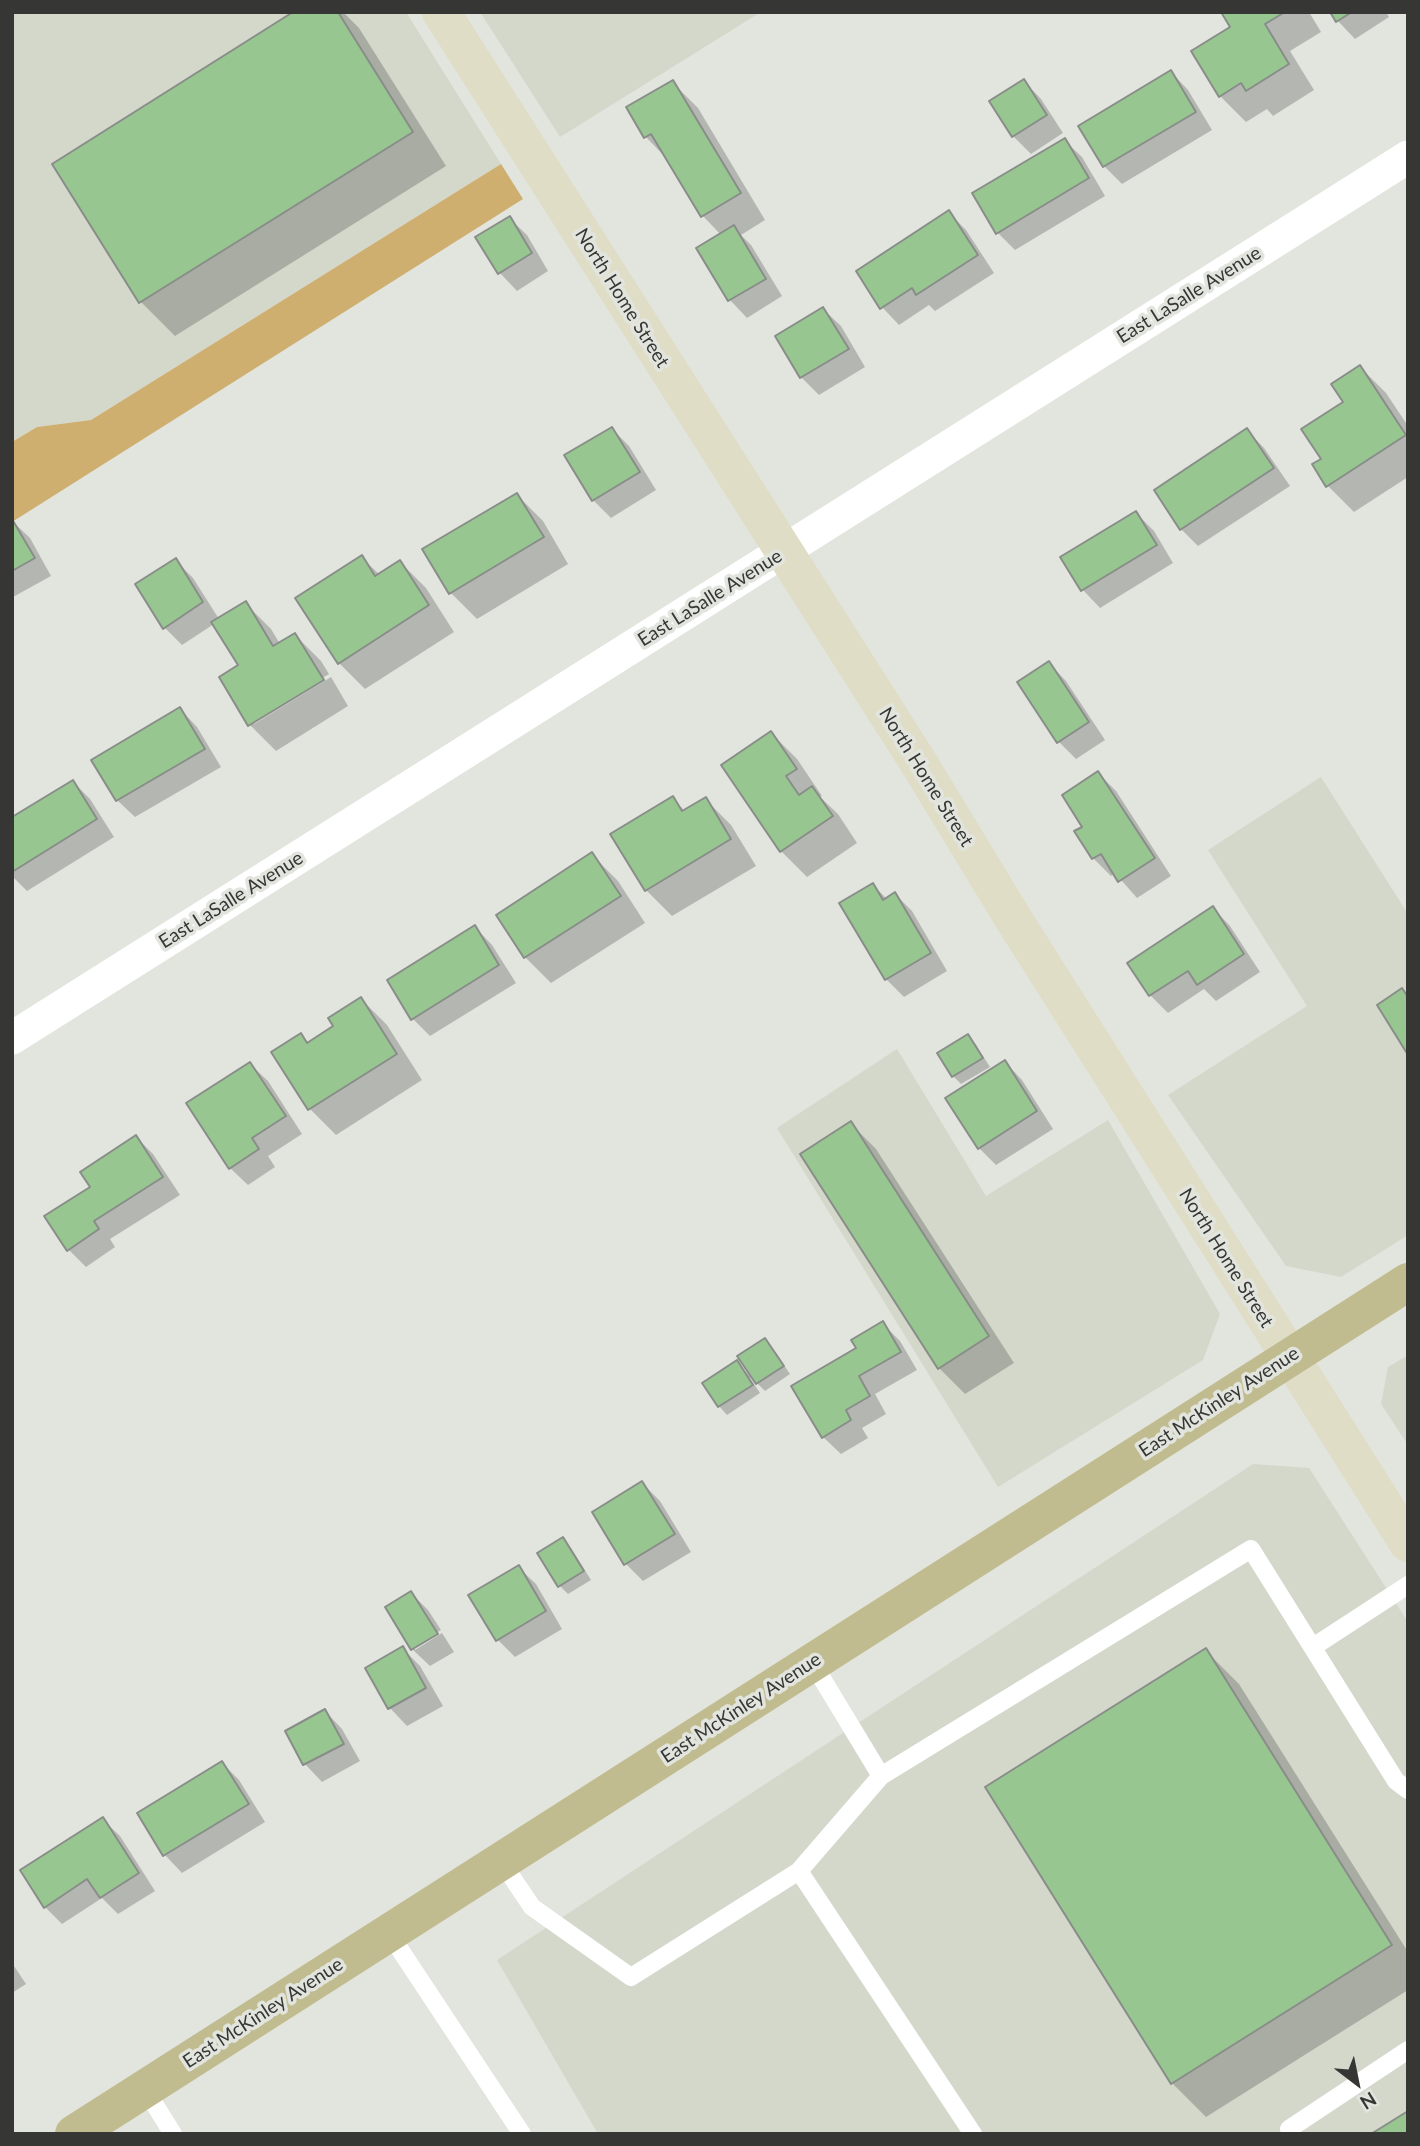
<!DOCTYPE html>
<html>
<head>
<meta charset="utf-8">
<style>
	body { margin:0 }
	#map { position:relative; width:1420px; height:2146px; overflow:hidden; background:#e2e4de; font-family:Lato,sans-serif }
	canvas { display:block }
	.frame { position:absolute; inset:0; border:14px solid #363735; pointer-events:none }
	.north { position:absolute; left:1322px; top:2048px; width:70px; height:70px; -webkit-text-stroke:5px #e2e4de; paint-order:stroke; rotate:148deg; font-size:19px; font-weight:700; line-height:28px; text-align:center; color:#363735 }
	.north::after { content:''; display:block; margin:auto; width:24px; height:32px; background:#363735; clip-path:polygon(50% 0,100% 100%,50% 72%,0 100%) }
</style>
</head>
<body>
<div id="map">
<canvas width="1420" height="2146"></canvas>
<div class="frame"></div>
<div class="north">N</div>
</div>
<script>
const ctx = document.querySelector('canvas').getContext('2d');
ctx.lineJoin = 'round';
function fill(path, color) { ctx.fillStyle = color; ctx.fill(path, 'evenodd'); }
const toPath = rows => new Path2D(rows.map(r => 'M' + r).join(''));
function stroke(path, color, width, dash) { ctx.strokeStyle = color; ctx.lineWidth = width; ctx.lineCap = dash ? 'butt' : 'round'; ctx.setLineDash(dash || []); ctx.stroke(path); }
function write(font, color, halo, rows, align = 'center') {
  ctx.font = font + ' Lato,sans-serif'; ctx.lineWidth = 7; ctx.setLineDash([]); ctx.textBaseline = 'middle'; ctx.strokeStyle = halo; ctx.fillStyle = color; for (const [text, x, y, turn = 0] of rows) {
    ctx.save(); ctx.translate(x, y); ctx.rotate((+turn || 0) * Math.PI / 180); ctx.textAlign = isNaN(turn) ? turn : align; if (halo) ctx.strokeText(text, 0, 0); ctx.fillText(text, 0, 0); ctx.restore();
  }
}
fill(toPath([
	[12,12,406,12,501,164,91,420,37,427,12,442],
	[480,12,761,12,560,137],
	[1321,777,1408,914,1408,1235,1341,1277,1286,1266,1168,1095,1307,1006,1208,850],
	[897,1049,986,1196,1108,1120,1220,1314,1203,1360,998,1487,777,1128],
	[1408,1355,1408,1445,1381,1404,1388,1367],
	[1253,1464,1309,1468,1408,1622,1408,2134,598,2134,497,1960]
]), '#d4d8cb');
fill(toPath([
	[501,164,523,199,12,522,12,442,37,427,91,420]
]), '#ceaf6f');
fill(toPath([
	[297,12,343,12,359,28,446,166,175,336,141,302,54,165],
	[1223,12,1309,12,1321,32,1290,51,1314,90,1273,116,1267,109,1246,122,1220,96,1232,28],
	[1332,12,1386,12,1389,17,1355,39,1338,21],
	[1171,72,1188,90,1212,130,1122,184,1104,166,1081,126],
	[1024,81,1041,99,1063,133,1031,154,1013,136],
	[672,82,698,108,765,220,741,235,751,245,782,296,747,318,730,300,699,249,721,235,703,216,670,162,646,137,628,108],
	[1064,140,1082,157,1105,196,1015,250,998,233],
	[948,212,966,230,994,273,935,311,929,305,899,325,882,307],
	[509,218,527,235,548,271,517,291,500,273,477,237],
	[823,309,841,326,865,367,819,395,801,377,777,336],
	[1360,367,1386,393,1408,426,1408,477,1354,512,1328,486,1314,465,1323,459],
	[612,429,629,446,656,490,611,518,593,500,567,456],
	[1247,430,1264,448,1290,486,1198,546,1181,529],
	[517,495,543,521,568,564,477,619,451,593],
	[1136,513,1154,531,1173,563,1100,608,1083,590,1063,558],
	[12,521,30,538,51,576,13,597],
	[362,558,380,575,400,562,426,588,454,632,365,689,339,663,298,599],
	[175,560,193,578,219,619,245,603,271,629,280,644,295,635,321,661,329,674,254,720,254,724,331,677,348,706,276,751,250,725,240,666,214,624,182,645,164,627],
	[1049,663,1066,681,1105,740,1076,759,1059,742],
	[180,709,197,727,221,767,135,817,117,800],
	[771,733,797,759,822,796,820,797,838,814,857,843,807,877,781,851],
	[1098,773,1116,791,1171,876,1137,898,1115,873,1111,876,1093,858,1084,827],
	[73,782,90,799,114,837,27,891,12,876,12,819],
	[672,798,685,811,705,799,731,825,756,866,672,916,646,890],
	[592,855,618,881,645,923,551,983,525,957,498,915],
	[873,885,887,899,895,894,912,911,947,971,904,997,886,979],
	[1213,908,1230,926,1260,972,1216,1001,1204,989,1168,1013,1150,995,1129,963],
	[475,927,492,945,516,983,430,1036,413,1019],
	[361,999,387,1025,422,1080,336,1135,310,1109,301,1035,309,1043,335,1026],
	[968,1036,976,1045,990,1067,961,1084,953,1076],
	[1005,1062,1022,1080,1053,1129,996,1165,979,1148],
	[250,1064,268,1081,302,1134,268,1156,275,1167,248,1185,230,1168],
	[850,1123,876,1149,1014,1363,965,1394,939,1368],
	[136,1137,153,1154,180,1195,110,1239,115,1247,86,1267,69,1250,92,1187],
	[882,1323,900,1341,917,1370,875,1394,886,1414,862,1428,868,1438,841,1454,823,1437,858,1349],
	[765,1340,773,1349,790,1374,765,1391,751,1377,750,1378,760,1393,727,1415,719,1406,737,1363,750,1376],
	[642,1483,660,1501,691,1552,643,1581,626,1564],
	[562,1539,571,1548,591,1580,568,1594,560,1586,540,1553],
	[518,1567,536,1584,562,1629,515,1657,498,1640,471,1595],
	[411,1593,428,1610,441,1630,415,1646,415,1650,442,1633,454,1652,430,1666,412,1649],
	[403,1649,420,1666,443,1706,407,1726,390,1708,367,1669],
	[1205,1650,1239,1684,1408,1952,1408,1990,1206,2117,1172,2083],
	[325,1711,342,1729,360,1761,322,1782,305,1764,287,1732],
	[222,1763,239,1780,265,1822,182,1873,165,1855,140,1813],
	[102,1819,120,1836,155,1891,118,1914,102,1898,62,1924,45,1907],
	[12,1963,26,1984,12,1993]
]), '#0003');
const building = toPath([
	[293,12,338,12,413,132,139,303,52,164,293,12],
	[1221,12,1285,12,1265,24,1289,64,1246,91,1241,83,1219,97,1191,51,1230,27,1221,12],
	[1330,12,1352,12,1336,22,1330,12],
	[1171,70,1196,112,1103,167,1078,126,1171,70],
	[1024,79,1047,115,1012,137,989,101,1024,79],
	[673,80,741,193,701,217,651,134,644,138,626,107,673,80],
	[1065,138,1089,178,996,234,972,193,1065,138],
	[949,210,978,255,916,295,912,288,880,309,856,271,949,210],
	[510,216,532,253,498,274,475,237,510,216],
	[734,225,766,279,728,301,696,248,734,225],
	[823,307,849,349,800,378,775,336,823,307],
	[1360,365,1406,435,1326,487,1312,464,1321,459,1301,429,1343,402,1331,384,1360,365],
	[612,427,640,472,592,501,564,455,612,427],
	[1247,428,1274,468,1180,530,1154,490,1247,428],
	[517,493,544,537,449,594,422,549,517,493],
	[1136,511,1157,545,1081,591,1060,557,1136,511],
	[12,519,35,558,12,571,12,519],
	[362,555,375,576,400,560,429,605,338,664,295,598,362,555],
	[176,558,203,602,163,629,135,584,176,558],
	[246,601,273,646,295,633,324,680,248,726,219,677,238,665,211,622,246,601],
	[1049,661,1089,722,1057,743,1017,682,1049,661],
	[180,707,205,749,116,801,91,760,180,707],
	[771,731,797,769,786,776,799,795,812,786,833,816,780,852,721,765,771,731],
	[1098,771,1155,858,1118,882,1101,854,1092,859,1074,831,1082,827,1062,795,1098,771],
	[73,780,97,819,12,872,12,817,73,780],
	[673,796,682,811,706,797,731,839,645,891,610,834,673,796],
	[592,852,621,896,524,958,496,915,592,852],
	[873,883,883,900,895,892,931,953,885,980,839,903,873,883],
	[1213,906,1244,954,1197,985,1188,971,1149,996,1127,963,1213,906],
	[475,925,499,965,411,1020,387,980,475,925],
	[1402,988,1408,997,1408,1055,1377,1005,1402,988],
	[361,997,397,1054,308,1110,271,1052,301,1033,307,1043,333,1026,328,1018,361,997],
	[968,1034,983,1058,952,1077,937,1053,968,1034],
	[1005,1060,1037,1111,978,1149,945,1098,1005,1060],
	[250,1062,286,1116,252,1138,259,1149,229,1169,186,1103,250,1062],
	[851,1121,989,1336,938,1369,800,1154,851,1121],
	[136,1135,163,1177,94,1221,99,1229,67,1251,44,1216,90,1187,80,1172,136,1135],
	[883,1321,901,1352,859,1376,870,1396,846,1410,851,1420,822,1438,791,1386,856,1348,851,1340,883,1321],
	[765,1338,784,1366,756,1384,737,1356,765,1338],
	[737,1360,753,1385,718,1407,702,1383,737,1360],
	[642,1481,675,1534,624,1565,592,1512,642,1481],
	[563,1537,584,1571,558,1587,537,1553,563,1537],
	[519,1565,546,1611,496,1641,468,1595,519,1565],
	[411,1591,438,1634,411,1650,385,1607,411,1591],
	[403,1646,426,1688,388,1709,365,1668,403,1646],
	[1206,1648,1392,1945,1171,2084,985,1787,1206,1648],
	[325,1709,344,1744,303,1765,285,1731,325,1709],
	[222,1761,249,1804,163,1856,137,1813,222,1761],
	[103,1817,139,1873,100,1898,87,1879,44,1908,20,1870,103,1817],
	[1408,2111,1408,2134,1371,2134,1408,2111]
]);
fill(building, '#98c690');
stroke(building, '#898d89', 2);
stroke(toPath([
	[1313,1647,1408,1585],
	[812,1662,881,1776,1251,1549,1396,1781,1408,1790],
	[501,1861,532,1907,631,1977,799,1871,881,1776],
	[799,1871,973,2134],
	[389,1933,522,2134],
	[145,2089,173,2134],
	[1292,2134,1289,2129,1408,2050]
]), '#fff', 18);
stroke(toPath([
	[12,1038,1408,157]
]), '#fff', 33);
stroke(toPath([
	[441,12,920,765,1011,915,1408,1543]
]), '#e0ddc7', 38);
stroke(toPath([
	[74,2134,1408,1282]
]), '#c1bc8f', 38);
write('19px', '#363735', '#e2e4de', [
	["East LaSalle Avenue",1189,295,-32],
	["North Home Street",622,298,58],
	["East LaSalle Avenue",710,598,-32],
	["North Home Street",926,777,58],
	["East LaSalle Avenue",231,900,-32],
	["North Home Street",1226,1258,58],
	["East McKinley Avenue",1219,1402,-33],
	["East McKinley Avenue",741,1708,-33],
	["East McKinley Avenue",263,2013,-33]
]);
</script>
</body>
</html>
